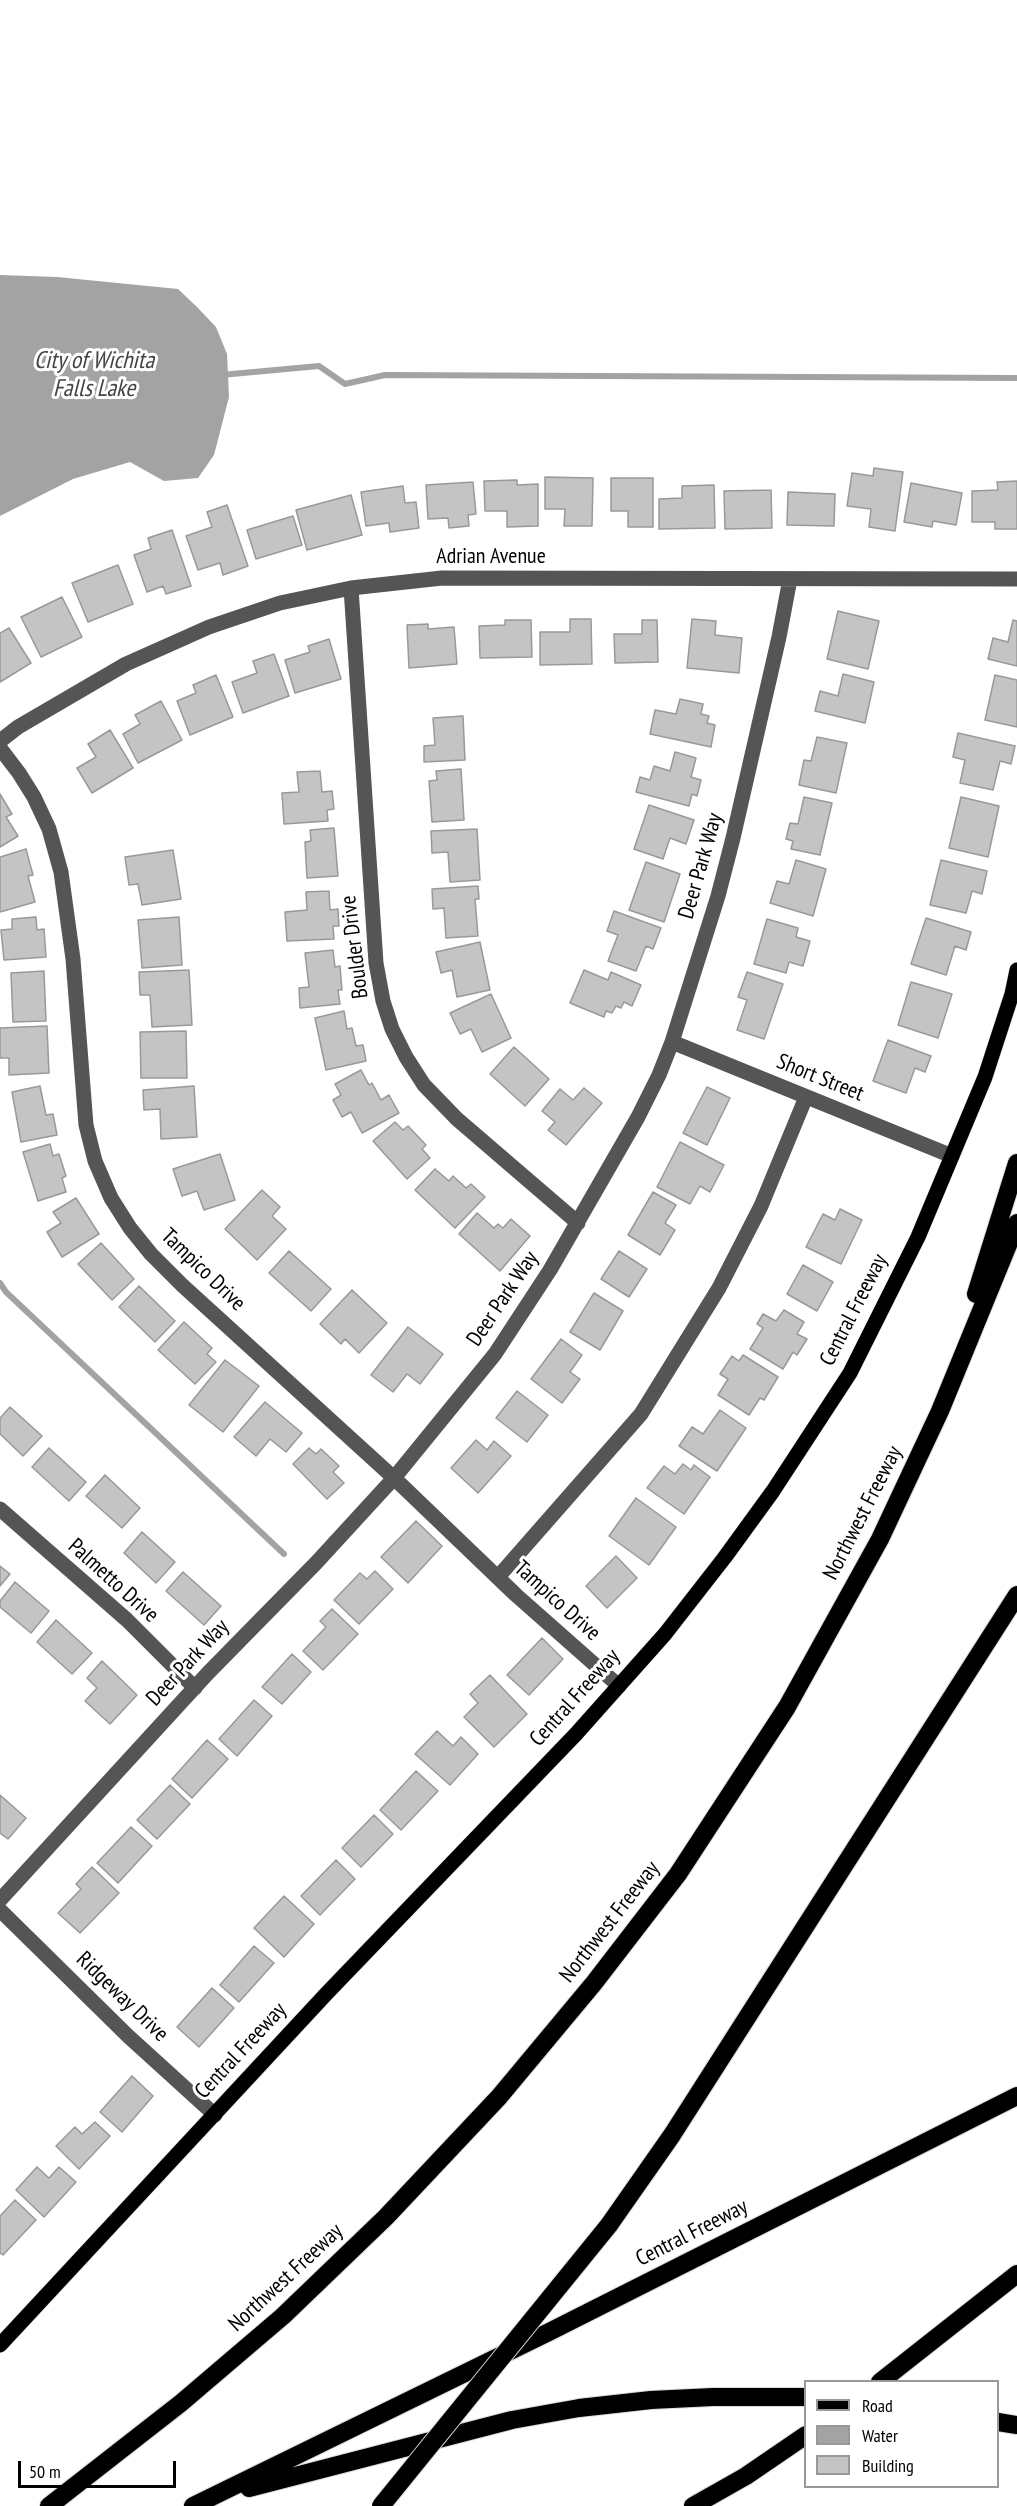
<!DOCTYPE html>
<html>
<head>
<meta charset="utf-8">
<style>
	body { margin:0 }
	#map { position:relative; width:1017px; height:2506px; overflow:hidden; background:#fff; font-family:"PT Sans Narrow",sans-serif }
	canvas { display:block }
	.legend { position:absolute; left:804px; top:2380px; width:195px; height:108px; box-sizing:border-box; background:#fff; border:2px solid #999; margin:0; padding:8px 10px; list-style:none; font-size:18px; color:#000 }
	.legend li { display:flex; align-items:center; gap:12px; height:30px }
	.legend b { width:30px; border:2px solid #999 }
	.scale { position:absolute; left:18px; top:2461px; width:158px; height:27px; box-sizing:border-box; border:3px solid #000; border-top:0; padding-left:8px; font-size:18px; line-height:21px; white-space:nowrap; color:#000; -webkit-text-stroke:4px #fff; paint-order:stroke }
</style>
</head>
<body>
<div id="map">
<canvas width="1017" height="2506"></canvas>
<ul class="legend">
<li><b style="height:8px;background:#000"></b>Road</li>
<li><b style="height:16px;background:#a3a3a3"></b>Water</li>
<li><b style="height:16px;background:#c4c4c4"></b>Building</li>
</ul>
<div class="scale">50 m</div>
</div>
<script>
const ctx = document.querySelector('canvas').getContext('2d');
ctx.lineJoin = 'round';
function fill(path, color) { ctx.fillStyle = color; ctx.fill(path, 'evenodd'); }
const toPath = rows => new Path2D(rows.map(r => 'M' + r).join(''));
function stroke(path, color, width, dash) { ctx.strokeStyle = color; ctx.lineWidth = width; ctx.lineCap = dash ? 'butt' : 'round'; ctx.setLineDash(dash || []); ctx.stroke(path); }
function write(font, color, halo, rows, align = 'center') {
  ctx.font = font + ' "PT Sans Narrow",sans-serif'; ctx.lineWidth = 6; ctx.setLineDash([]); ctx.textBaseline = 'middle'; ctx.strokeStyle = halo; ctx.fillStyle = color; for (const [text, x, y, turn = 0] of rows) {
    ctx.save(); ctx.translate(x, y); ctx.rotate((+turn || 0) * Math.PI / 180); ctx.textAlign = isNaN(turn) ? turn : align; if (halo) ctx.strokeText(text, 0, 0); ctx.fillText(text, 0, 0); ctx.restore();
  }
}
fill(toPath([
	[0,275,57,277,178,289,197,307,216,327,227,354,229,397,214,455,198,478,164,481,130,462,73,479,0,516]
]), '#a3a3a3');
stroke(toPath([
	[221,375,319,366,345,384,385,375,1017,378],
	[0,1283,6,1292,284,1554]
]), '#a3a3a3', 6);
const building = toPath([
	[874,468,903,472,895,531,869,527,871,509,847,506,852,473,873,476,874,468],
	[545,477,593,478,592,526,564,526,565,509,545,509,545,477],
	[611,478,653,478,653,527,628,527,628,511,611,511,611,478],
	[517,480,517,485,538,484,538,526,507,527,507,511,485,511,484,481,517,480],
	[1017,481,1017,529,995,529,995,522,972,522,972,491,998,490,997,482,1017,481],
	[473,482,476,514,468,515,469,526,449,528,448,518,428,519,426,485,473,482],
	[911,483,962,493,956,525,933,521,932,527,904,522,911,483],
	[714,485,715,528,659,529,659,499,682,498,682,486,714,485],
	[403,486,405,503,416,502,419,528,390,532,389,523,366,526,361,492,403,486],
	[771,490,772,528,725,529,724,491,771,490],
	[788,492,835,494,834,526,787,525,788,492],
	[351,495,362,535,307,550,296,510,351,495],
	[227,505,248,566,223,575,220,563,198,570,186,536,212,527,207,512,227,505],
	[293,516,302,545,256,559,247,530,293,516],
	[172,530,191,586,166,594,163,586,147,592,134,555,151,549,148,538,172,530],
	[118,565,133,604,88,622,72,583,118,565],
	[62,597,82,637,41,657,21,617,62,597],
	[838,611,879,621,868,669,827,659,838,611],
	[570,619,591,619,592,664,540,665,540,632,570,632,570,619],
	[692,619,716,621,715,635,742,638,739,673,687,668,692,619],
	[505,620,531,620,532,657,480,658,479,626,505,625,505,620],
	[642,620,657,620,658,662,615,663,614,634,642,634,642,620],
	[1013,620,1017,621,1017,666,988,659,993,638,1008,642,1013,620],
	[428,624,428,629,454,627,457,664,409,668,407,625,428,624],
	[9,628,31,663,0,682,0,633,9,628],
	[329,639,341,679,295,693,285,660,310,652,308,646,329,639],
	[274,654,289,696,243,713,232,682,257,673,253,661,274,654],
	[843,674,874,682,865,723,815,711,820,691,838,696,843,674],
	[216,675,233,717,190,735,177,701,196,693,193,685,216,675],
	[995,675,1017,680,1017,727,985,720,995,675],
	[680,699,703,704,701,714,709,716,707,723,715,725,711,747,650,734,655,710,676,714,680,699],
	[161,701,182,740,138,763,123,734,140,724,135,715,161,701],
	[463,716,465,760,424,762,424,746,435,745,433,718,463,716],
	[110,730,133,768,92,793,77,768,96,757,88,744,110,730],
	[958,733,1015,746,1011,764,1000,761,993,790,960,783,965,760,953,757,958,733],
	[817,737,847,743,836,793,799,785,804,760,811,761,817,737],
	[675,752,696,758,691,777,701,780,697,796,692,794,689,806,636,792,640,777,650,780,654,766,670,771,675,752],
	[461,769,464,820,432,822,429,781,437,780,436,771,461,769],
	[320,771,322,792,332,791,334,809,327,810,328,821,284,824,282,793,299,792,297,772,320,771],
	[0,794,12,814,6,817,18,836,0,847,0,794],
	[804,797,832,803,820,855,791,849,793,841,786,839,790,823,798,824,804,797],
	[961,797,999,806,988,857,949,848,961,797],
	[649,805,694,820,686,844,670,838,663,859,634,849,649,805],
	[334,828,338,876,307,878,305,842,311,841,310,830,334,828],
	[477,829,480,880,450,882,448,852,432,853,431,831,477,829],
	[26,849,33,875,28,876,35,902,0,912,0,857,26,849],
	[173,850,181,899,142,905,138,884,129,885,125,857,173,850],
	[796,860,826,869,813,916,770,903,777,881,789,884,796,860],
	[941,860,987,871,982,894,972,891,966,913,930,905,941,860],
	[646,862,680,874,664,922,629,910,646,862],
	[478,886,479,899,475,899,478,936,446,938,444,908,433,909,432,889,478,886],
	[329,891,330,910,338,909,339,926,333,926,334,939,287,941,285,912,307,910,306,892,329,891],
	[614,911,661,928,653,949,646,946,636,971,608,961,618,935,607,931,614,911],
	[36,917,37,930,44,929,46,957,4,960,1,930,12,929,12,919,36,917],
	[179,917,182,965,142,968,138,920,179,917],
	[926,918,971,932,966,950,955,946,946,975,911,964,926,918],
	[767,919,798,928,796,937,810,941,803,966,789,962,786,973,754,964,767,919],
	[480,942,490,990,457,997,452,970,441,973,436,952,480,942],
	[333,950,335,967,340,966,342,990,338,990,340,1004,300,1008,299,988,309,987,305,953,333,950],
	[189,970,192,1025,152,1027,150,995,140,995,139,972,189,970],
	[584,970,608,980,611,972,641,985,632,1006,624,1002,621,1008,616,1006,612,1013,606,1011,604,1017,570,1003,584,970],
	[44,971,46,1021,13,1022,11,973,44,971],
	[747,972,783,984,764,1039,737,1030,747,1000,738,997,747,972],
	[911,982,952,994,938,1038,898,1025,911,982],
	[491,994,511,1038,482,1052,471,1029,460,1034,450,1013,491,994],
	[344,1011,347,1029,352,1028,356,1046,363,1045,366,1061,326,1070,315,1018,344,1011],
	[47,1026,49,1073,9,1075,9,1058,0,1058,0,1028,47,1026],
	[186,1031,187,1078,141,1078,140,1032,186,1031],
	[888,1040,931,1056,925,1072,915,1068,906,1093,873,1081,888,1040],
	[514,1047,549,1079,525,1106,490,1074,514,1047],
	[361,1070,369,1085,372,1083,381,1100,389,1095,399,1113,362,1133,351,1112,342,1117,333,1100,341,1095,335,1084,361,1070],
	[40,1086,46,1115,53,1114,57,1135,21,1142,12,1092,40,1086],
	[194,1086,197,1137,161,1139,160,1109,144,1110,143,1090,194,1086],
	[707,1087,730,1098,707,1145,683,1133,707,1087],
	[584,1088,602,1103,566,1145,548,1130,555,1122,542,1111,560,1089,573,1100,584,1088],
	[395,1122,403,1130,408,1126,426,1145,422,1149,430,1158,407,1179,373,1141,395,1122],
	[680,1142,724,1165,710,1192,700,1186,690,1204,657,1187,680,1142],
	[50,1144,53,1156,59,1154,66,1176,62,1178,66,1192,38,1201,23,1152,50,1144],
	[220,1154,235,1200,204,1210,197,1191,182,1196,173,1169,220,1154],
	[435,1169,449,1181,453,1176,466,1188,471,1184,485,1197,455,1228,415,1190,435,1169],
	[262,1190,280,1207,272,1216,286,1229,257,1260,225,1229,262,1190],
	[653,1192,676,1205,665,1223,675,1230,660,1255,628,1235,653,1192],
	[76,1198,99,1234,62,1257,47,1232,61,1223,53,1212,76,1198],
	[840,1209,862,1220,841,1264,806,1247,823,1214,835,1220,840,1209],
	[477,1213,494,1228,498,1224,503,1228,511,1219,530,1236,500,1271,459,1234,477,1213],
	[101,1243,134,1279,112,1300,78,1264,101,1243],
	[289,1251,331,1289,311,1311,269,1273,289,1251],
	[619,1251,647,1269,629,1297,601,1279,619,1251],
	[803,1265,833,1282,817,1311,787,1294,803,1265],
	[139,1286,175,1321,155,1342,119,1307,139,1286],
	[352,1290,387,1323,359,1353,345,1339,341,1344,320,1324,352,1290],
	[594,1293,623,1311,600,1350,570,1332,594,1293],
	[784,1310,804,1322,797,1334,807,1339,797,1355,793,1352,783,1369,750,1349,763,1328,757,1324,763,1314,776,1321,784,1310],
	[184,1322,212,1348,207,1354,216,1362,195,1384,158,1350,184,1322],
	[408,1327,443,1354,420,1384,407,1374,393,1392,371,1375,408,1327],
	[561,1339,582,1355,570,1372,580,1379,562,1403,531,1379,561,1339],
	[743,1355,778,1377,764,1400,760,1398,749,1415,718,1395,728,1379,720,1374,732,1356,739,1361,743,1355],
	[225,1360,259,1386,223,1432,189,1405,225,1360],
	[517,1391,548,1415,527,1442,496,1418,517,1391],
	[265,1402,302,1433,286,1452,270,1439,256,1456,234,1437,265,1402],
	[10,1407,42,1436,23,1456,0,1434,0,1418,10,1407],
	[720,1410,746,1428,717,1471,679,1446,692,1427,703,1434,720,1410],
	[476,1440,487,1450,494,1441,511,1456,478,1493,451,1468,476,1440],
	[49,1448,86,1482,69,1501,32,1467,49,1448],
	[309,1448,316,1454,321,1449,339,1466,333,1472,344,1483,327,1499,293,1464,309,1448],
	[683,1464,691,1470,694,1465,710,1477,684,1514,647,1488,664,1466,675,1474,683,1464],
	[105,1475,140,1508,122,1528,86,1496,105,1475],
	[636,1498,676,1527,649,1565,609,1536,636,1498],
	[416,1521,442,1546,408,1583,381,1557,416,1521],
	[142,1532,175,1562,156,1583,124,1553,142,1532],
	[616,1556,637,1578,607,1608,586,1586,616,1556],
	[0,1566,10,1574,0,1586,0,1566],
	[375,1571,393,1589,359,1624,334,1600,360,1573,367,1579,375,1571],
	[183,1572,221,1606,204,1625,166,1591,183,1572],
	[15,1582,49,1611,31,1633,0,1607,0,1601,15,1582],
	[332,1609,358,1634,323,1670,303,1651,326,1627,320,1621,332,1609],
	[56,1620,92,1653,72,1674,37,1642,56,1620],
	[542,1638,563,1659,529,1695,507,1675,542,1638],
	[292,1654,311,1672,282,1704,262,1687,292,1654],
	[102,1661,137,1695,110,1724,85,1701,97,1688,87,1678,102,1661],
	[490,1675,527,1714,494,1747,464,1717,478,1703,470,1694,490,1675],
	[254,1700,272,1716,237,1756,219,1739,254,1700],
	[437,1731,453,1746,461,1737,478,1754,450,1785,415,1754,437,1731],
	[207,1740,228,1759,192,1798,172,1779,207,1740],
	[416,1771,438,1791,401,1830,380,1810,416,1771],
	[170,1785,190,1804,157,1839,137,1820,170,1785],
	[0,1795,26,1818,8,1839,0,1833,0,1795],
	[374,1815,393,1834,361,1867,342,1848,374,1815],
	[131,1827,152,1846,118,1883,97,1863,131,1827],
	[336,1860,355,1879,320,1915,301,1896,336,1860],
	[92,1867,119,1893,80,1933,58,1913,81,1889,76,1884,92,1867],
	[284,1896,314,1924,284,1957,254,1928,284,1896],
	[254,1946,274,1963,239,2002,220,1985,254,1946],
	[212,1988,234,2008,199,2047,177,2027,212,1988],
	[132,2076,153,2096,122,2132,100,2112,132,2076],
	[95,2122,110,2136,79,2169,56,2146,75,2127,82,2134,95,2122],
	[37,2167,49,2178,59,2167,76,2182,44,2217,16,2190,37,2167],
	[15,2200,36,2220,3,2255,0,2253,0,2216,15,2200]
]);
fill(building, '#c4c4c4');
stroke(building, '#999', 1.5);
const major = toPath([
	[0,2345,327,1993,576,1734,665,1634,725,1557,773,1491,850,1373,918,1237,985,1077,1012,994,1017,970]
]);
const highway = toPath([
	[976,1294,1017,1163],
	[609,2225,672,2135,1017,1595],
	[880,2382,1017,2274],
	[998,2422,1017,2425],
	[249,2488,512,2420,579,2408,651,2400,713,2397,806,2397],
	[49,2506,181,2403,283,2316,386,2217,499,2097,594,1983,678,1874,787,1707,880,1539,940,1411,1017,1223],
	[193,2506,549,2332,1017,2096],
	[693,2506,746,2476,806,2435]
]);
stroke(major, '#dbdbdb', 16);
stroke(highway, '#dbdbdb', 20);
stroke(toPath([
	[351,588,376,963,383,1001,392,1029,406,1057,424,1085,457,1119,578,1223],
	[0,741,18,727,126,664,209,627,280,603,351,588,442,578,1017,579],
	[0,748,19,773,34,797,49,829,61,872,73,959,86,1125,95,1161,111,1198,130,1228,151,1254,182,1285,394,1478,516,1595,619,1686],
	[672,1042,952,1156],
	[0,1509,127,1620,195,1688],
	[498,1577,641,1414,719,1288,761,1206,806,1097],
	[0,1900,208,1673,316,1563,394,1478,495,1354,550,1270,638,1117,659,1075,672,1042,718,896,733,838,779,637,790,579],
	[0,1910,128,2036,215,2115]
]), '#555', 15);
stroke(major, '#000', 15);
stroke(highway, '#000', 18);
const highwayBridge = toPath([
	[381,2506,609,2225]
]);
stroke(highwayBridge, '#dbdbdb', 20, []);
stroke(highwayBridge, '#000', 18);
write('22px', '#000', '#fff', [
	["Adrian Avenue",491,557],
	["Deer Park Way",701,866,-74],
	["Boulder Drive",355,947,-97],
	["Short Street",820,1078,22],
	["Tampico Drive",203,1270,44],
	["Deer Park Way",503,1299,-56],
	["Central Freeway",854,1310,-63],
	["Northwest Freeway",863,1513,-63],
	["Palmetto Drive",113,1581,42],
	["Tampico Drive",557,1601,42],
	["Deer Park Way",188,1663,-47],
	["Central Freeway",575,1698,-48],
	["Northwest Freeway",610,1922,-52],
	["Ridgeway Drive",122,1997,44],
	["Central Freeway",241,2051,-47],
	["Central Freeway",692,2233,-27],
	["Northwest Freeway",286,2278,-43]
]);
write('italic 24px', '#444', '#fff', [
	["City of Wichita",94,361],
	["Falls Lake",94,389]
]);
</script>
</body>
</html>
